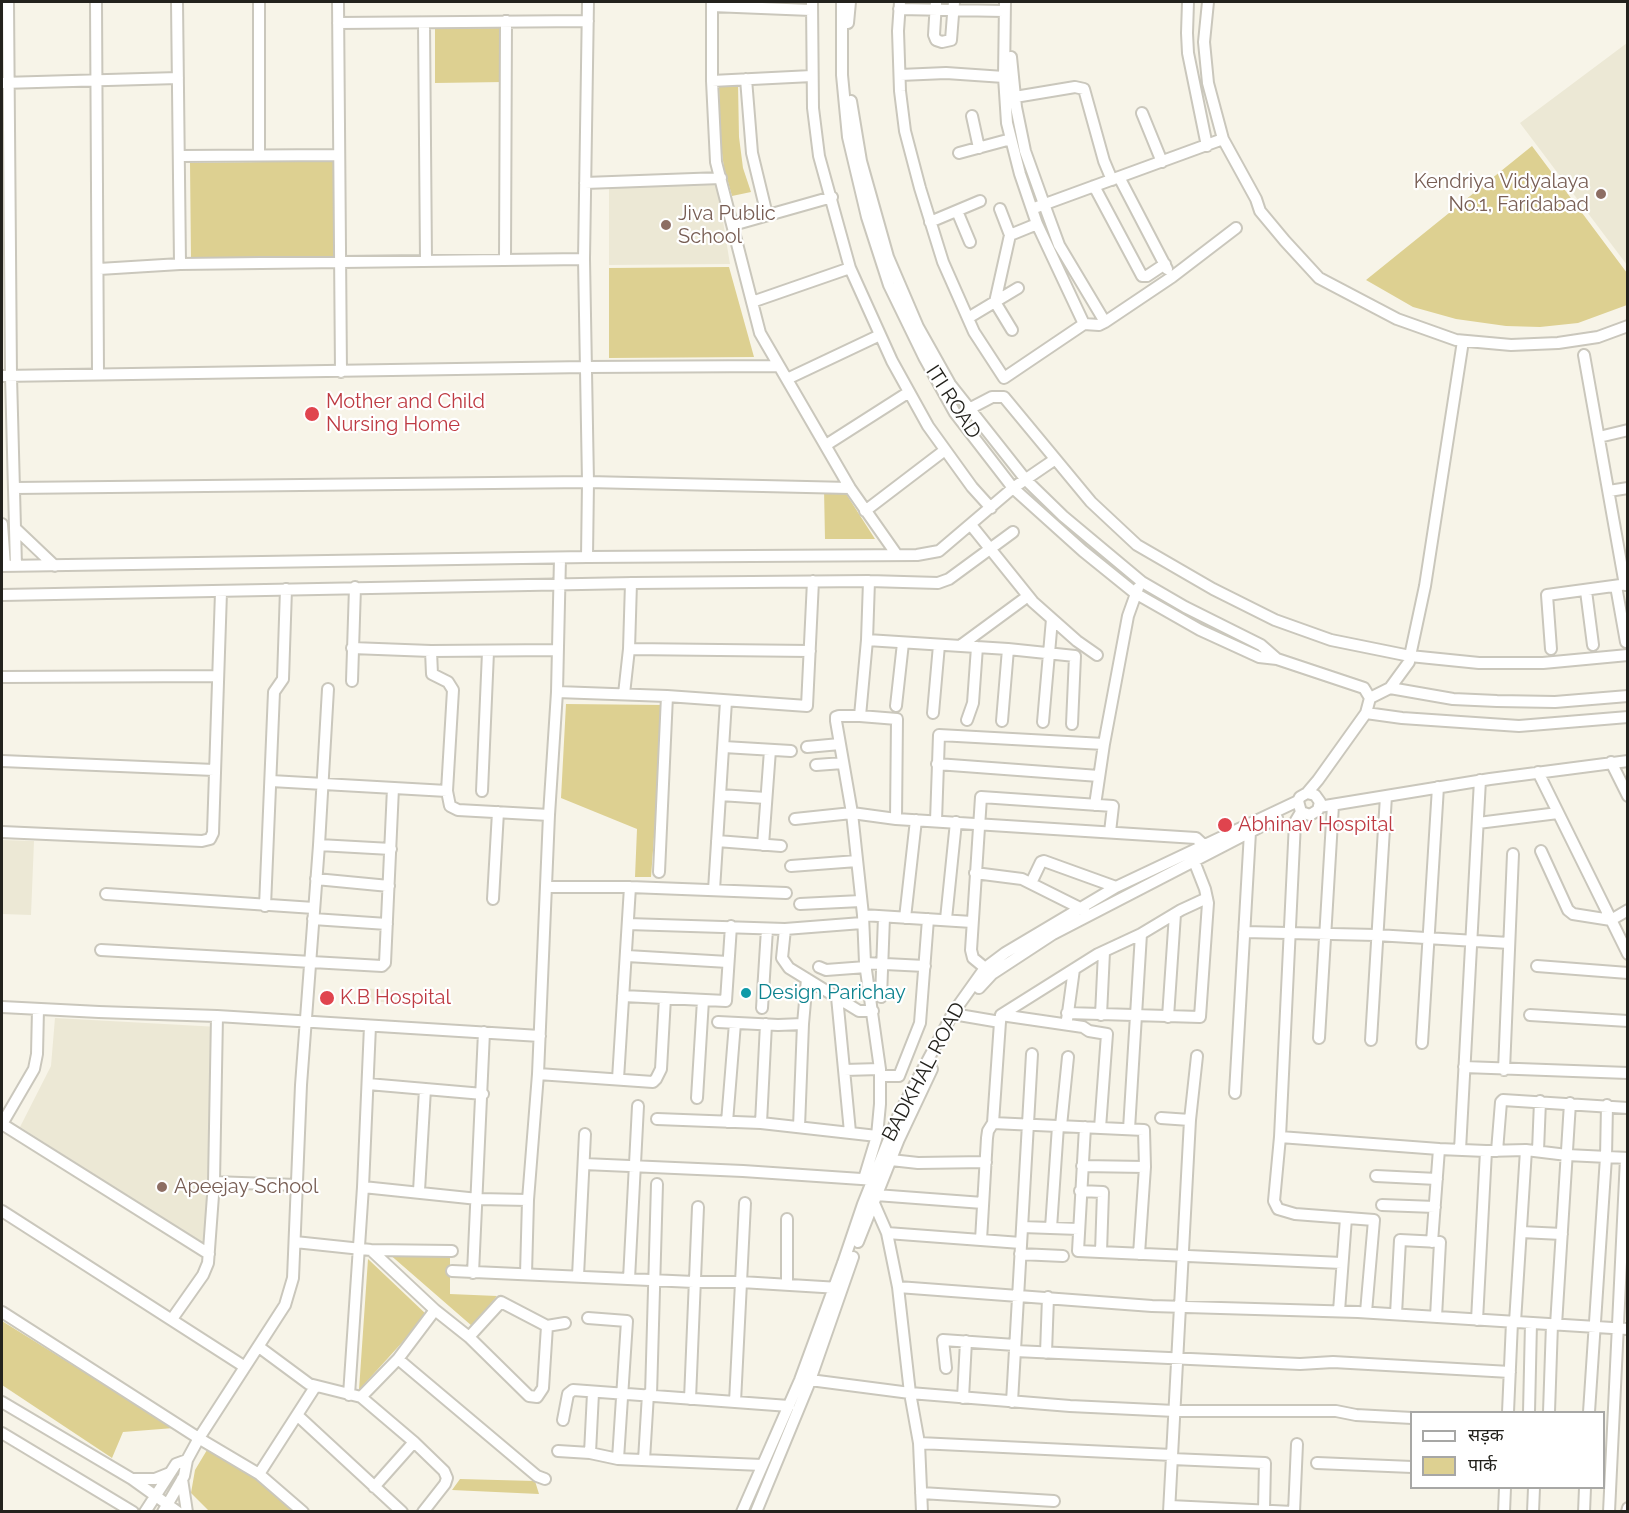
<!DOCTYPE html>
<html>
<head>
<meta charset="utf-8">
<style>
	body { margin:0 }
	#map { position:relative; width:1629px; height:1513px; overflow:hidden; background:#f7f4e8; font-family:Raleway,"Noto Sans Devanagari",sans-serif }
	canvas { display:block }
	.frame { position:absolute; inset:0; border:3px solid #23221d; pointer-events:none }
	.legend { position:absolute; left:1410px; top:1411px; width:195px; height:78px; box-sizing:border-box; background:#fff; border:2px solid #a7a7a5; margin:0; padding:8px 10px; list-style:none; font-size:18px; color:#23221d }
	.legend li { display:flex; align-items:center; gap:12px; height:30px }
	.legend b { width:30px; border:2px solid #a7a7a5 }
</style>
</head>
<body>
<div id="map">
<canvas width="1629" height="1513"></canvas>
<div class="frame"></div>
<ul class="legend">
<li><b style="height:8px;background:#fff"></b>सड़क</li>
<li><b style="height:16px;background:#ddd091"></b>पार्क</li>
</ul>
</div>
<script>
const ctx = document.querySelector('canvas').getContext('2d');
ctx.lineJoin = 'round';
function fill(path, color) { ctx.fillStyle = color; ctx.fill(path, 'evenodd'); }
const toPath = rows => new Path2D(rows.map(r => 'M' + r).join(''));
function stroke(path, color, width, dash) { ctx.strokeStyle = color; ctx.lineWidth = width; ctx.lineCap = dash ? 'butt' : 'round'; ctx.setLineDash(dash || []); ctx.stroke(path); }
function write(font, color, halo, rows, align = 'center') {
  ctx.font = font + ' Raleway,sans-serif'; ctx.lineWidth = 4.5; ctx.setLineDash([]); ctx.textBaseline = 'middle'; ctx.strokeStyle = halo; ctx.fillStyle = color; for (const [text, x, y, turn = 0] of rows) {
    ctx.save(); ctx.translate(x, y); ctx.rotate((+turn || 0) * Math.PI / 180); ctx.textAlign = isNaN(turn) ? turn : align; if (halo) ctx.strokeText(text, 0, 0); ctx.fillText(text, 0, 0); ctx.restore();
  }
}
fill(toPath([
	[1627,43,1627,265,1520,123],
	[609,185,717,185,730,264,609,265],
	[2,840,34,841,31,915,2,914],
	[363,988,402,991,401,1003,363,1001],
	[55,1018,219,1027,207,1246,20,1127,51,1066]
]), '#ece8d5');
fill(toPath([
	[503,28,504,82,435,83,435,29],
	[738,84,739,137,743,168,751,192,732,196,724,168,720,138,719,85],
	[1532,146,1627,273,1627,305,1578,323,1540,327,1506,326,1456,319,1413,307,1366,280],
	[335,161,336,257,191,259,190,163],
	[729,267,754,357,609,358,609,268],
	[824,489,843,489,875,539,825,539],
	[566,704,664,705,651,877,635,877,637,829,561,798],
	[388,1253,450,1256,450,1294,497,1296,472,1326],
	[368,1259,427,1315,359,1390],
	[2,1321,174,1428,123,1432,112,1458,2,1385],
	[207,1450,261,1481,297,1511,209,1511,191,1493,195,1470],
	[460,1479,535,1481,539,1494,452,1490]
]), '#ddd091');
const minor = toPath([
	[8,2,11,376,16,566],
	[96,2,98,374],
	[177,2,180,264],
	[259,2,259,155],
	[338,2,341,372],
	[712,2,712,81,716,162,760,333,850,488,897,555],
	[812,2,813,108,819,156,850,268,892,361,928,426,972,487,991,508],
	[842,2,842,75,848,137,867,217,889,285,924,357,955,413,1013,488,1083,551,1135,593,1200,630,1259,657,1277,659,1364,688,1370,698,1366,713,1318,780,1307,793,1300,797,1298,801,1301,812,1310,815,1318,810,1320,802,1315,795,1307,793],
	[900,2,898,31,900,91,905,131,920,188,943,262,974,332,1004,378,1084,324],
	[936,2,934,35,936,40,942,42,951,40,954,2],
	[1005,2,1004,77,1007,123,1020,174,1037,224,1084,324,1099,325,1105,322,1172,277,1236,228],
	[1188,2,1187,33,1188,53,1207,146],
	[1208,2,1204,42,1208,83,1223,139,1256,199,1260,211,1285,241,1319,278,1397,319,1456,340,1511,345,1558,343,1598,337,1628,326],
	[712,6,811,10],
	[899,9,1004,11],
	[338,23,588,21],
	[424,23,426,261],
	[848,23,850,2],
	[1011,57,1016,107,1025,151,1044,204,1059,245,1105,322],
	[900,75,946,73,1004,77],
	[746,79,752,153,767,215],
	[712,81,812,76],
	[2,83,178,78],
	[1015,97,1075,87,1084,89,1104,161,1112,180],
	[851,101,861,161,888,257,918,327,950,384,1026,480,1063,516,1142,582,1185,607,1261,645,1277,659],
	[1142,113,1162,162],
	[972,116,979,148],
	[959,153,1011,139],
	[180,156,338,155],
	[1119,177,1167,269],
	[585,183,721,178],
	[1094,186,1142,276,1147,276,1165,264],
	[1037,207,1223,139],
	[1000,209,1010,235],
	[957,211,970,242],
	[930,222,980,201],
	[733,225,832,197],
	[505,260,506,21],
	[99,269,180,264,584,259],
	[752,302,850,268],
	[968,318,1018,288],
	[1012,330,995,302,1010,235,1037,224],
	[1584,355,1625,585],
	[2,376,586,367,778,366],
	[787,379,880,335],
	[969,409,992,397,1004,397,1091,502,1137,545,1213,589,1275,620,1331,640,1410,656,1479,663,1543,663,1628,655],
	[1599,437,1628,430],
	[826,445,909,392],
	[14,488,588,482,850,488],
	[1609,491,1628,488],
	[865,511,945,450],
	[2,524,5,566],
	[971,525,1033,602,1077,641,1097,655],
	[15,528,55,566],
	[587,557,588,482,584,259,588,2],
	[2,566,587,557,917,555,939,551,1013,488,1054,460],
	[869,581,867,640,860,716,839,716,836,717,836,721,852,813,863,915,865,963,880,1069,880,1104,877,1136],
	[1616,586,1626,642],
	[1586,591,1593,645],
	[2,595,634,583,869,581,938,583,949,579,1013,532],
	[867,640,1008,649,1075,656,1072,724],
	[960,646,1028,596],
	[352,648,431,651,558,650],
	[629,649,810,651],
	[1551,649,1547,595,1628,584],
	[431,651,432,674,448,682,453,690,447,791,450,806,458,810,549,815],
	[2,677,218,676],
	[352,681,355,587],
	[1390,688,1453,699,1497,701,1555,702,1628,696],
	[557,692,667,696,807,706,813,581],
	[624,694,629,649,631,583],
	[1370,698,1390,688,1409,662,1410,656,1425,586,1463,341],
	[896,706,903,643],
	[933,713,939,645],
	[1366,713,1402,718,1519,726,1628,717],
	[860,716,897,719,896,819],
	[967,720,973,703,977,647],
	[1002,721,1008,649],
	[1043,722,1052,619],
	[724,747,791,751],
	[807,747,840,744],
	[2,761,214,770],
	[1611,762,1628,796],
	[937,764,1099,776],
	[816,765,843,763],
	[1538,772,1628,954],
	[271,781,447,791],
	[482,791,488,652],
	[720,795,766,798],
	[1095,805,1104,744,1128,616,1138,588],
	[1319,807,1490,779,1628,761],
	[1301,812,1295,822,1280,1137,1274,1201,1278,1209,1295,1214,1374,1220,1366,1312],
	[795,819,852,813,896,819,1196,838,1208,849],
	[936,821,939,735,1104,744],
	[1478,823,1558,813],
	[2,832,202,841,210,839,213,833,221,592],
	[717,841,781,846],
	[319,845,391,849],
	[763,845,770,750],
	[1541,851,1568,910,1573,914,1611,920,1628,910],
	[791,866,857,861],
	[659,872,667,696],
	[975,873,1022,879,1084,910],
	[316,879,389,886],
	[1031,883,1041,862,1044,861,1116,887],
	[546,887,630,887,786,893],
	[714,890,726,701],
	[106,894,314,908],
	[493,899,498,812],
	[800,904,861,901],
	[265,906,274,692,283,679,286,589],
	[863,915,972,922],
	[905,918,916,820],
	[313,919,387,924],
	[946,919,956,822],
	[628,924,785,929,862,923],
	[785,929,782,958,789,968,859,1011,873,1011],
	[1244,932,1376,935,1509,943],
	[101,950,382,966,385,963,393,788],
	[627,956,728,962],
	[865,963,925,966],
	[1537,966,1628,973],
	[819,967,826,970,866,967],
	[990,972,973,958,971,950,981,797,1113,806,1110,832],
	[979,988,992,974,1053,934,1277,818],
	[623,996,726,1001,731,926],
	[837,997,850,1132],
	[881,997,884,917],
	[2,1007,99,1012,217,1016,540,1036],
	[762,1008,767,929],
	[1067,1013,1200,1017,1208,903,1205,889,1194,861],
	[959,1015,1000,1022,1001,1015,1083,1027,1089,1031,1107,1034,1100,1128],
	[1001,1015,1098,954,1141,934,1181,910,1207,898],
	[1101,1015,1104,952],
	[1530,1015,1628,1021],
	[1168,1017,1175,914],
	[1067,1020,1074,969],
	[718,1022,778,1025,803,1024],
	[766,1024,761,1123,877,1136,864,1179],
	[1319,1038,1333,805],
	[1371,1040,1386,796],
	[1422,1043,1438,787],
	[1464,1067,1628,1073],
	[844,1070,880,1069],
	[1504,1070,1513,854],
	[538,1074,653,1082,656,1079,661,1069,665,998],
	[880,1076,899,1076,920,1023,928,919],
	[618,1079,630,887],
	[368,1084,483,1094],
	[1235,1093,1250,832],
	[697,1098,703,1000],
	[1161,1118,1190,1120],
	[657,1119,761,1123],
	[727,1122,735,1023],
	[993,1123,1144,1130,1145,1167,1139,1254],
	[2,1124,209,1254],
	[2,1124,34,1069,37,1054,38,1009],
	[1061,1126,1068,1057],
	[799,1127,803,1024,807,979],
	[1085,1127,1078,1251,1342,1263],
	[1129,1129,1141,934],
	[1280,1137,1439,1149,1486,1151,1526,1150,1567,1155,1628,1158],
	[1460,1150,1480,780],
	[1497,1151,1501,1102,1503,1100,1628,1108],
	[1538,1151,1540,1101],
	[891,1160,918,1163,986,1162],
	[584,1164,743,1171,876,1180],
	[1082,1166,1145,1167],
	[1376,1176,1437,1179],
	[214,1182,296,1185],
	[363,1187,478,1199,528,1200],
	[419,1191,425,1089],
	[1080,1191,1103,1192,1101,1252],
	[876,1195,983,1203],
	[873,1201,887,1233,898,1287,910,1393,919,1443,922,1512],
	[1382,1205,1435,1207],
	[2,1211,245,1367],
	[1022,1227,1079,1229],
	[1051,1228,1058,1126],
	[1521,1232,1562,1234],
	[887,1233,1021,1243],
	[981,1240,987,1138,988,1131,993,1123,1000,1022],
	[295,1242,371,1250,452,1251],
	[858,1242,899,1139,932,1069],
	[1432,1242,1439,1149],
	[371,1250,435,1310,469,1337,529,1396,537,1397,543,1388,547,1326],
	[1020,1254,1063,1256],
	[452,1271,694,1282,741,1282,839,1288],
	[473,1273,484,1032],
	[526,1274,528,1200,538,1074,549,815,557,692,560,558],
	[578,1276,585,1134],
	[629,1279,638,1106],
	[787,1284,787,1219],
	[898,1287,1152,1306,1358,1312,1628,1329],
	[1339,1311,1346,1218],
	[2,1312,200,1439,259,1474,303,1512],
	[1396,1314,1400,1240,1440,1242,1436,1317],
	[588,1318,627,1321,618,1459],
	[172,1319,203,1275,208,1263,214,1182,217,1016],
	[1477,1320,1486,1151],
	[1515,1322,1526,1150],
	[1556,1325,1570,1103],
	[469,1337,501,1302,547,1326,565,1323],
	[259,1347,309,1384,361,1397,414,1442,444,1471,447,1478,445,1484,423,1512],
	[1015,1351,1300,1364,1333,1362,1510,1372],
	[1046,1353,1048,1297],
	[398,1359,537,1476,545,1479],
	[946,1368,943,1340,1015,1345],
	[810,1380,910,1393,1070,1406,1175,1411,1336,1411,1356,1415,1412,1418],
	[349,1395,363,1187,370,1026],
	[651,1395,657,1184],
	[361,1397,398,1359,435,1310],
	[963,1398,966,1341],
	[690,1399,698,1207],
	[2,1402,132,1479,178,1512],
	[735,1402,745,1203],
	[1012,1402,1032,1054],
	[1508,1412,1512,1322],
	[1529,1412,1531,1323],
	[1549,1412,1552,1324],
	[1589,1412,1606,1157,1607,1105],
	[297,1415,402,1512],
	[563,1420,568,1394,573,1390,789,1406],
	[2,1433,133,1512],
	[919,1443,1172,1455],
	[558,1451,590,1453,618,1459,762,1465],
	[590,1453,593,1393],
	[1172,1459,1265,1463,1264,1510],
	[644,1460,648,1394],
	[1317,1463,1412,1467],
	[259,1474,315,1387],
	[133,1479,155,1479,170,1473],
	[182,1479,187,1512],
	[374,1487,414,1442],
	[921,1493,1054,1501],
	[1170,1506,1293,1512],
	[145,1512,176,1464,187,1460],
	[163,1512,184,1476,187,1460,199,1438,285,1305,293,1278,301,1085,319,845,328,689],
	[742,1512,800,1380,843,1263,863,1204,899,1114,953,1013,985,968,1005,953,1116,887,1298,801],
	[756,1512,808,1386,853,1257],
	[1169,1512,1190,1120,1197,1056],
	[1294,1512,1297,1444],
	[1504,1512,1505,1488],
	[1533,1512,1534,1488],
	[1584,1512,1585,1488],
	[1609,1512,1626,1158],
	[1627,1512,1628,1508]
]);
stroke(minor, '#cac7bc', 14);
stroke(minor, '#fff', 10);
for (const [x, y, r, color] of [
	[1601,194,6,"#8d6e63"],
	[666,225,6,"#8d6e63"],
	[312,414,8,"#e0444e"],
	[1225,825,8,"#e0444e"],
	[746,993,6,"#0f9aa8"],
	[327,998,8,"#e0444e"],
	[162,1187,6,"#8d6e63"]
]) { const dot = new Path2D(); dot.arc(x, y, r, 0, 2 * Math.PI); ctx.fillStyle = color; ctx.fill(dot); stroke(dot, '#fff', 2); }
write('20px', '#785e54', '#fff', [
	["Kendriya Vidyalaya",1589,182,"right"],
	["No.1, Faridabad",1589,205,"right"],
	["Jiva Public",678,214],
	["School",678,237],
	["Apeejay School",174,1187]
], 'left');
write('20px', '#be3a42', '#fff', [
	["Mother and Child",326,402],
	["Nursing Home",326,425],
	["Abhinav Hospital",1238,825],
	["K.B Hospital",340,998]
], 'left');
write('20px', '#23221d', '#fff', [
	["ITI ROAD",953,402,57],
	["BADKHAL ROAD",924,1072,-62]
]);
write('20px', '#0d838f', '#fff', [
	["Design Parichay",758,993]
], 'left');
</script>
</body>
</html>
